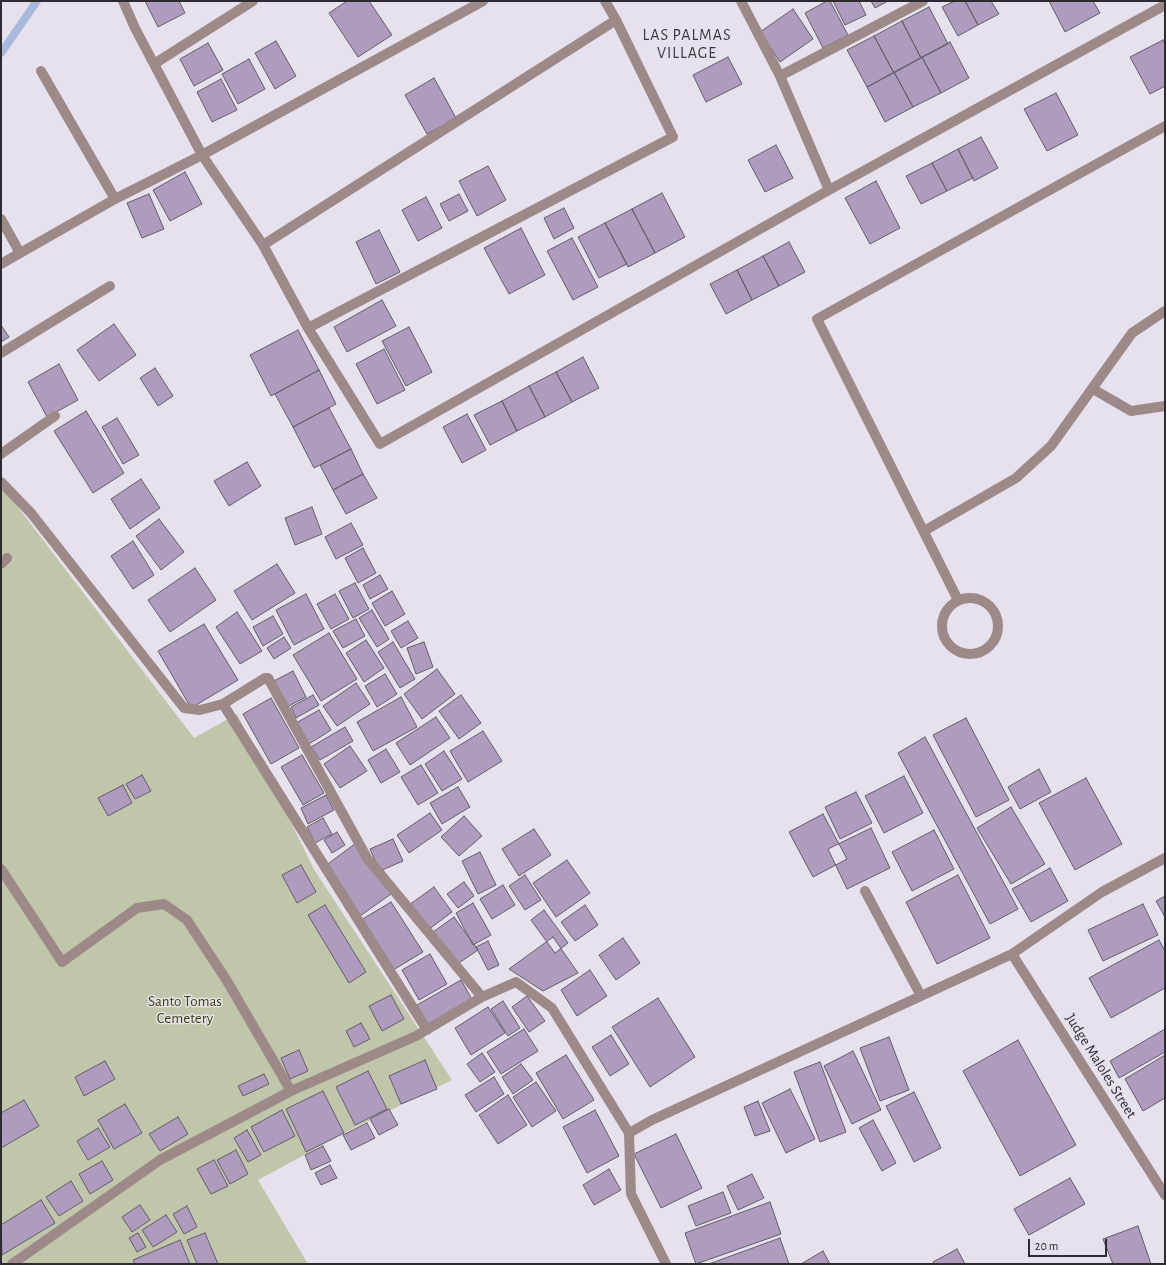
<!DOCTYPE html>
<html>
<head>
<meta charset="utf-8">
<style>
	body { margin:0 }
	#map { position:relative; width:1166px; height:1265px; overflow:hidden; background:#e7e0ed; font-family:"Alegreya Sans",sans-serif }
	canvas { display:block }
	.frame { position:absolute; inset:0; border:2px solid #2d2b2f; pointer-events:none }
	.scale { position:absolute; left:1028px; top:1239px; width:79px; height:18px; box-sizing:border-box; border:2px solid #2d2b2f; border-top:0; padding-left:5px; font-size:12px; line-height:14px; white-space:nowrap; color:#2d2b2f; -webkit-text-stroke:3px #e7e0ed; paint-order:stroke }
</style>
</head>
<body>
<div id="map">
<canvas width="1166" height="1265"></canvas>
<div class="frame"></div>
<div class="scale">20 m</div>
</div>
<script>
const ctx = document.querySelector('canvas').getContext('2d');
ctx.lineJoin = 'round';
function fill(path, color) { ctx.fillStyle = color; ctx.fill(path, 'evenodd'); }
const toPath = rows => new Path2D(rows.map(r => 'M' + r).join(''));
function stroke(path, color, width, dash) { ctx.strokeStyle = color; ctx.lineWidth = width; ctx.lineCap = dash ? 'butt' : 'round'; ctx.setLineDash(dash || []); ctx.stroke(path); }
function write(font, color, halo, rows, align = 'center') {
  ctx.font = font + ' "Alegreya Sans",sans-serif'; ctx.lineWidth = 3; ctx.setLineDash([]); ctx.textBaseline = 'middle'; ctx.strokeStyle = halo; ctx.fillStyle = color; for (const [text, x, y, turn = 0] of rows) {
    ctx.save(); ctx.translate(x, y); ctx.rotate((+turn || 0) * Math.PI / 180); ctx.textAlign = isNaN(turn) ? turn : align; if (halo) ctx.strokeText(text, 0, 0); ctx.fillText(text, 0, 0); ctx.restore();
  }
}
fill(toPath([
	[1,485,194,738,237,714,315,871,452,1080,348,1131,258,1180,308,1264,1,1264]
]), '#bfc6aa');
stroke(toPath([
	[1,53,37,1]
]), '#a7b9dc', 8);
const building = toPath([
	[145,1,179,1,185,13,158,27,145,1],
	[347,1,369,1,392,35,358,57,329,13,347,1],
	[827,1,830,1,848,35,823,48,805,13,827,1],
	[833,1,859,1,866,15,845,25,833,1],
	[871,1,888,1,875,8,871,1],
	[955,1,965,1,978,25,958,36,942,7,955,1],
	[965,1,991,1,999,14,978,25,965,1],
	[1049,1,1093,1,1100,13,1065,32,1049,1],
	[929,7,948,44,921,58,902,21,929,7],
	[793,9,813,39,780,62,760,32,793,9],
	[902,21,921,58,894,73,874,36,902,21],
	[874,36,894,73,867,87,847,50,874,36],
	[1163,40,1165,44,1165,86,1150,94,1130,57,1163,40],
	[276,41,296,76,275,89,255,53,276,41],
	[950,42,969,78,941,93,922,57,950,42],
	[208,43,223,70,194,86,180,59,208,43],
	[728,57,742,84,706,102,693,75,728,57],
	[922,57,941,93,913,107,894,72,922,57],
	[249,59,265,89,238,104,222,74,249,59],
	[894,72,913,107,885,122,867,87,894,72],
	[434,78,456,118,427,134,405,95,434,78],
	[221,79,237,110,212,122,197,92,221,79],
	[1056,93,1078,135,1047,151,1024,109,1056,93],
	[981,137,998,168,974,181,958,149,981,137],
	[776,145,793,178,765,192,748,160,776,145],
	[958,149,973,178,947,191,932,163,958,149],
	[932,163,947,191,921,204,906,176,932,163],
	[488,166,506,200,477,216,459,181,488,166],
	[185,172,202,204,170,221,153,190,185,172],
	[876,181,900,228,870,244,845,198,876,181],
	[662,193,685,237,655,253,632,209,662,193],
	[149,194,164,229,142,238,127,203,149,194],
	[459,194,468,211,449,221,440,204,459,194],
	[426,197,442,228,418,241,402,210,426,197],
	[564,208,574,228,554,239,544,218,564,208],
	[632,209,655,253,628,267,605,223,632,209],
	[605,223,627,264,599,278,578,237,605,223],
	[521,228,545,275,509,294,484,248,521,228],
	[379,230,400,272,376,284,356,242,379,230],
	[572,238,598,287,573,300,547,251,572,238],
	[789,242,805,272,779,286,763,256,789,242],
	[763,256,779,286,752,300,737,270,763,256],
	[737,270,752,300,726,314,710,284,737,270],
	[382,300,396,326,347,352,334,327,382,300],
	[114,324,136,355,99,381,77,350,114,324],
	[1,325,9,337,1,342,1,325],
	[409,327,432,372,406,386,382,341,409,327],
	[298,330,319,370,271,396,250,355,298,330],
	[384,349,405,390,377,404,356,364,384,349],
	[583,357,599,388,572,402,556,372,583,357],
	[59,364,78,400,47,417,28,382,59,364],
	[155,368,173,396,158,406,140,378,155,368],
	[319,370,336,404,293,427,275,394,319,370],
	[556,372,572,402,545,417,529,386,556,372],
	[529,386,545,417,517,431,502,401,529,386],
	[502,401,517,431,490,445,474,415,502,401],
	[329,408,351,449,314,468,293,427,329,408],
	[86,411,124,473,93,493,54,431,86,411],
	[467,414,486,450,462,463,443,427,467,414],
	[117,418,139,455,123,464,102,427,117,418],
	[351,449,363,474,333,490,320,465,351,449],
	[247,462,261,486,229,506,214,481,247,462],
	[363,474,377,498,346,514,333,490,363,474],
	[141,479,160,508,130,529,111,499,141,479],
	[312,507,322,534,295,545,285,518,312,507],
	[159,519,184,552,161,570,136,536,159,519],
	[351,523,363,545,336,559,325,537,351,523],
	[133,541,154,575,133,589,111,556,133,541],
	[363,548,376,573,358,583,345,558,363,548],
	[277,564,295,593,252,620,234,591,277,564],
	[195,568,216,600,170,632,148,600,195,568],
	[380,575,388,589,370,599,363,585,380,575],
	[355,583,369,609,353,618,339,591,355,583],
	[392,591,405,614,385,626,372,603,392,591],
	[306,594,324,629,294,645,276,610,306,594],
	[335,594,349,619,331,629,317,604,335,594],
	[372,610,389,639,377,647,359,618,372,610],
	[237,612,262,651,240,664,216,627,237,612],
	[273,616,283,634,263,646,253,627,273,616],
	[356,619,365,636,343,648,333,631,356,619],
	[408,621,418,638,401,648,391,631,408,621],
	[204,624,238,680,191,708,158,651,204,624],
	[329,633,357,679,321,701,293,655,329,633],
	[284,637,291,648,274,659,267,648,284,637],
	[366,640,384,668,364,682,346,653,366,640],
	[393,642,415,679,400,688,378,652,393,642],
	[424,642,433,667,416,674,407,648,424,642],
	[437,669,455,694,422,719,404,694,437,669],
	[293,671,306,697,287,707,274,681,293,671],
	[385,674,397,694,377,707,365,686,385,674],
	[356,683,370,704,337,726,323,706,356,683],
	[313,695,319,705,296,718,291,707,313,695],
	[461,695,481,723,459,739,439,711,461,695],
	[401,697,417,727,373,751,357,722,401,697],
	[271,698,299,748,271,764,243,714,271,698],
	[319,710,331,730,309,744,296,723,319,710],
	[436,717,450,738,410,765,396,743,436,717],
	[966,718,1009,800,976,817,933,735,966,718],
	[345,727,353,741,320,760,311,747,345,727],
	[483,731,502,761,468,782,450,751,483,731],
	[925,737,1018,909,990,924,898,753,925,737],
	[350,746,367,771,340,788,324,764,350,746],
	[386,749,400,772,381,783,368,760,386,749],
	[444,751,462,779,442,791,425,764,444,751],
	[302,755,324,793,303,805,281,767,302,755],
	[421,765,438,793,418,805,401,777,421,765],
	[1039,769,1051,792,1020,809,1008,787,1039,769],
	[142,775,151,791,135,799,126,784,142,775],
	[904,776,923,813,884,833,865,796,904,776],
	[1086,778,1122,844,1075,870,1039,803,1086,778],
	[123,785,132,803,108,816,98,798,123,785],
	[458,787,470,807,442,824,430,803,458,787],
	[856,792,872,823,840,839,825,807,856,792],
	[326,795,334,810,308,824,301,808,326,795],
	[1011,807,1045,864,1011,884,977,828,1011,807],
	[430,813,442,830,409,853,397,835,430,813],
	[823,814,847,859,813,877,789,832,823,814],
	[464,816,482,836,459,856,441,837,464,816],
	[323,818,332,834,315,843,307,827,323,818],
	[871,828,890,868,847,889,828,849,871,828],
	[534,829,551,855,519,876,502,849,534,829],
	[934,830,954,869,912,891,892,852,934,830],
	[337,832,345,845,332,853,324,840,337,832],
	[393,839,403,861,380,871,370,849,393,839],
	[356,843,391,894,360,916,325,866,356,843],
	[480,852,496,885,478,894,462,861,480,852],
	[567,860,590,893,556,917,533,883,567,860],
	[301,865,316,892,297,903,282,875,301,865],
	[1050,868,1068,901,1031,922,1012,889,1050,868],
	[525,875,541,900,525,910,509,886,525,875],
	[958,875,990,938,937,964,906,902,958,875],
	[464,882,474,896,458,908,447,894,464,882],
	[503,885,515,905,492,919,480,899,503,885],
	[434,887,452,912,428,930,409,905,434,887],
	[1165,896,1165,917,1156,901,1165,896],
	[391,902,423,952,393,970,361,920,391,902],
	[473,903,491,935,473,945,456,913,473,903],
	[1143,904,1158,935,1103,961,1088,930,1143,904],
	[325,905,366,972,349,983,308,915,325,905],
	[585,905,598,925,575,941,561,922,585,905],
	[544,910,568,943,555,953,531,920,544,910],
	[454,917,478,950,456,965,433,932,454,917],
	[553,937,578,973,543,991,509,969,553,937],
	[623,938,640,963,616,980,599,955,623,938],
	[1159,940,1165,951,1165,988,1111,1018,1089,978,1159,940],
	[488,941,499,965,488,970,476,947,488,941],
	[430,954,447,984,419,1000,402,970,430,954],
	[590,970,607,996,577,1016,561,990,590,970],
	[461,980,473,1001,429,1027,417,1005,461,980],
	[391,995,404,1019,382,1031,369,1006,391,995],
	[527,996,545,1021,529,1032,512,1007,527,996],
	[658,998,695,1057,650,1087,612,1027,658,998],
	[503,1001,520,1028,508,1036,491,1009,503,1001],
	[488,1007,505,1033,471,1055,455,1028,488,1007],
	[361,1023,370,1039,354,1047,346,1031,361,1023],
	[524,1029,538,1051,501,1074,487,1052,524,1029],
	[1165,1029,1165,1052,1119,1078,1110,1061,1165,1029],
	[611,1035,629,1064,610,1076,592,1047,611,1035],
	[889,1037,909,1090,880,1101,860,1048,889,1037],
	[1018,1040,1076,1145,1020,1176,963,1071,1018,1040],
	[299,1050,308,1071,290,1079,281,1058,299,1050],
	[853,1051,881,1110,852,1124,824,1066,853,1051],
	[482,1053,495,1072,480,1082,467,1064,482,1053],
	[566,1055,594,1100,563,1119,536,1073,566,1055],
	[1165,1055,1165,1098,1143,1111,1125,1079,1165,1055],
	[425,1060,437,1089,401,1104,389,1076,425,1060],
	[105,1061,115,1079,84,1096,75,1077,105,1061],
	[820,1062,846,1132,820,1142,794,1072,820,1062],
	[521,1064,533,1080,513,1094,502,1077,521,1064],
	[368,1071,387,1109,355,1125,336,1087,368,1071],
	[264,1074,269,1084,243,1096,238,1086,264,1074],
	[494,1077,504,1094,476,1112,465,1095,494,1077],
	[536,1082,556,1111,532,1127,513,1097,536,1082],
	[790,1089,815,1139,786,1153,762,1103,790,1089],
	[323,1091,344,1133,306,1152,286,1109,323,1091],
	[914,1092,941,1148,914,1162,886,1106,914,1092],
	[508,1095,527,1125,498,1144,479,1115,508,1095],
	[24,1100,39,1126,1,1148,1,1113,24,1100],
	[758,1101,770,1131,755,1136,744,1107,758,1101],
	[125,1104,142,1133,114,1149,98,1120,125,1104],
	[389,1109,398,1125,379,1135,370,1119,389,1109],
	[282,1110,295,1136,264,1152,251,1127,282,1110],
	[595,1110,619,1156,587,1173,563,1127,595,1110],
	[178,1117,188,1134,160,1151,149,1134,178,1117],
	[873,1120,896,1163,882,1171,859,1128,873,1120],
	[367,1123,375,1138,351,1150,343,1135,367,1123],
	[98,1128,110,1147,88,1160,77,1141,98,1128],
	[247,1130,261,1155,248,1162,234,1138,247,1130],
	[676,1134,702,1188,661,1208,634,1154,676,1134],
	[323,1146,331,1161,311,1170,305,1155,323,1146],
	[236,1150,248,1174,230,1184,217,1160,236,1150],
	[214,1160,228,1186,211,1194,197,1169,214,1160],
	[102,1161,113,1180,90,1194,79,1174,102,1161],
	[330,1165,337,1178,321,1185,315,1173,330,1165],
	[609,1169,621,1190,594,1205,583,1185,609,1169],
	[752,1174,764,1198,738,1210,727,1186,752,1174],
	[1070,1178,1085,1204,1029,1235,1014,1209,1070,1178],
	[71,1181,83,1201,59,1216,46,1197,71,1181],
	[723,1192,731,1213,696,1226,688,1206,723,1192],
	[41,1200,55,1223,2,1255,1,1225,41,1200],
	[770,1202,781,1234,696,1264,685,1233,770,1202],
	[140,1205,150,1220,132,1232,122,1217,140,1205],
	[187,1206,197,1227,184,1234,173,1214,187,1206],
	[166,1215,177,1232,153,1247,142,1230,166,1215],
	[1138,1226,1151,1264,1113,1264,1103,1239,1138,1226],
	[138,1233,146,1247,137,1252,129,1238,138,1233],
	[205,1233,218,1264,197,1264,187,1240,205,1233],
	[780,1238,789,1264,709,1264,780,1238],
	[180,1240,190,1264,135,1264,133,1260,180,1240],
	[957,1249,965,1264,934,1264,933,1262,957,1249],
	[823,1251,830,1264,801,1264,823,1251]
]);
fill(building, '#ae9bbe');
stroke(building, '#635d68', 1);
stroke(toPath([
	[123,1,135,28,202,155,263,245,308,328,380,444,829,190,1165,5],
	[741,1,780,76,829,190],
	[154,64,253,1],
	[41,71,115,199],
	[780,76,923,1],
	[1,219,20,253],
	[263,245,616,20],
	[1,264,115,199,202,155,483,1],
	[308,328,673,137,616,20,605,1],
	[1,353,110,286],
	[1093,389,1131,411,1165,406],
	[1,454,55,416],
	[1,482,31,513,184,708,200,710,223,704,427,1030],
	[924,531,1016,478,1051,446,1132,333,1165,311],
	[1,564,7,558],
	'942 626a28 28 0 1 1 56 0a28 28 0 1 1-56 0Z',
	[958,600,817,319,1165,126],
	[223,704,265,678,268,678,367,858,482,997],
	[1,869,62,962,137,908,164,904,187,920,227,981,291,1091],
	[865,891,921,996],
	[1012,954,1165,1195],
	[12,1264,160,1160,291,1091,416,1036,482,997,516,982,552,1008,629,1133],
	[666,1264,631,1194,629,1133,652,1120,1012,954,1102,892,1165,858]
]), '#9c8988', 10);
write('15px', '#3a4402', '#e7e0ed', [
	["Santo Tomas",185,1001],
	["Cemetery",185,1018]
]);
write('15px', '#2d2b2f', '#e7e0ed', [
	["Judge Maloles Street",1101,1066,58]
]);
ctx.letterSpacing = '1px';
write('16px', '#3c3741', '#e7e0ed', [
	["LAS PALMAS",687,35],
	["VILLAGE",687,53]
]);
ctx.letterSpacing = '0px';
</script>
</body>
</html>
